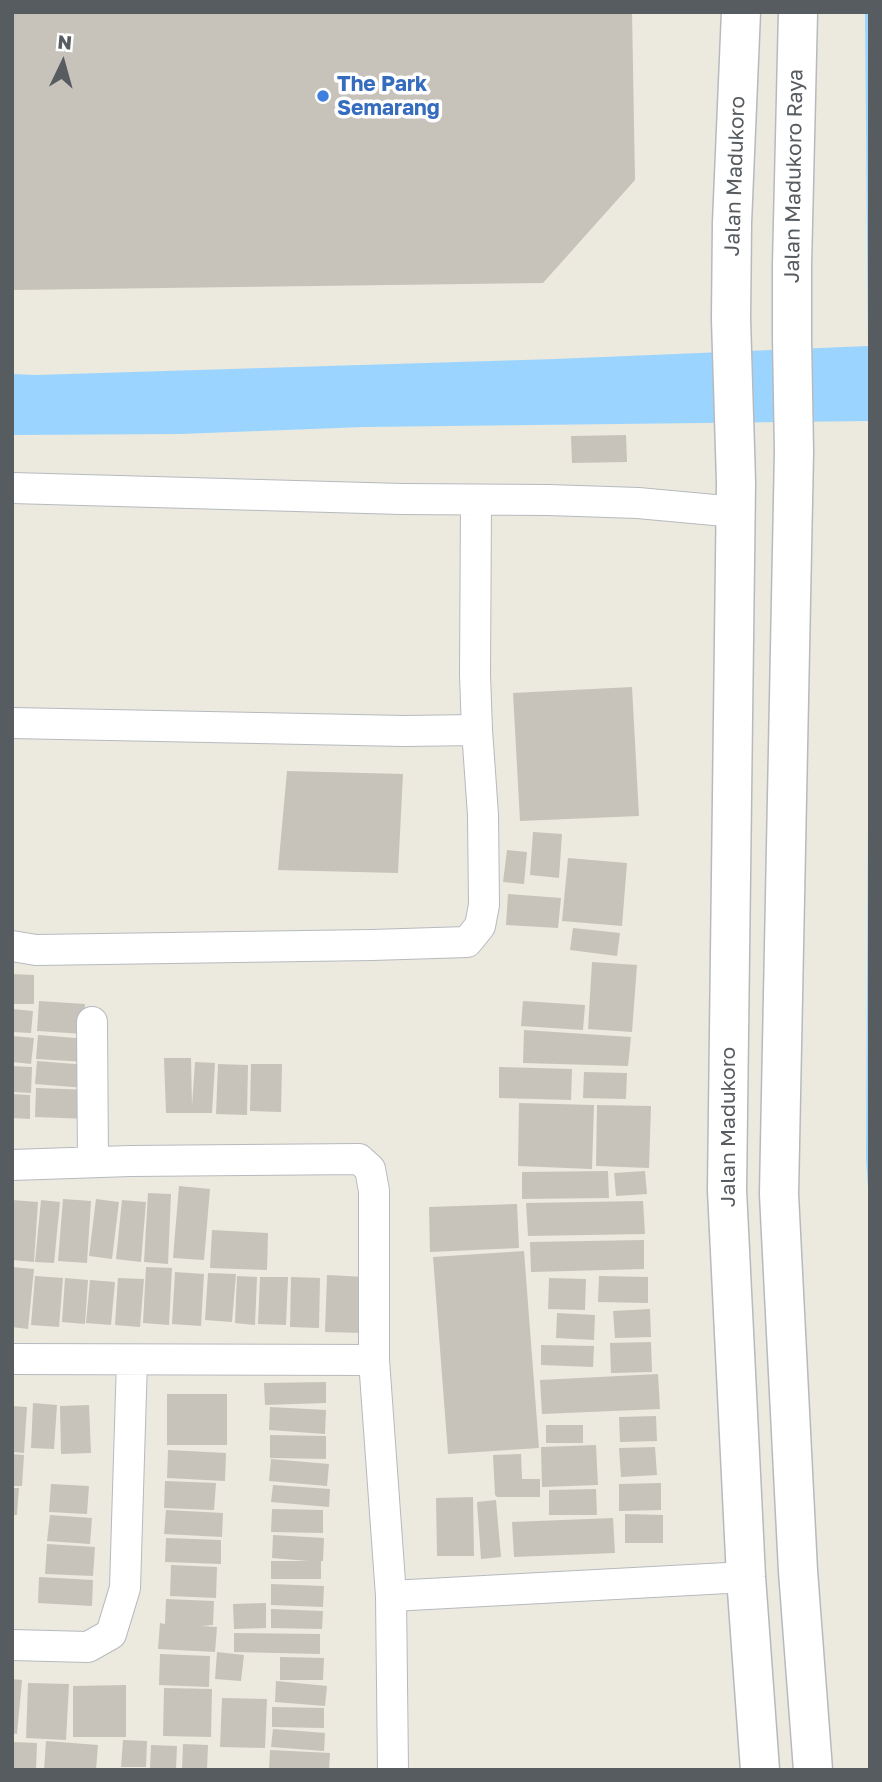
<!DOCTYPE html>
<html>
<head>
<meta charset="utf-8">
<style>
	body { margin:0 }
	#map { position:relative; width:882px; height:1782px; overflow:hidden; background:#ece9de; font-family:"Golos Text",sans-serif }
	canvas { display:block }
	.frame { position:absolute; inset:0; border:14px solid #575c61; pointer-events:none }
	.north { position:absolute; left:28px; top:28px; width:70px; height:70px; -webkit-text-stroke:5px #fff; paint-order:stroke; rotate:5deg; font-size:19px; font-weight:700; line-height:28px; text-align:center; color:#575c61 }
	.north::after { content:''; display:block; margin:auto; width:24px; height:32px; background:#575c61; clip-path:polygon(50% 0,100% 100%,50% 72%,0 100%) }
</style>
</head>
<body>
<div id="map">
<canvas width="882" height="1782"></canvas>
<div class="frame"></div>
<div class="north">N</div>
</div>
<script>
const ctx = document.querySelector('canvas').getContext('2d');
ctx.lineJoin = 'round';
function fill(path, color) { ctx.fillStyle = color; ctx.fill(path, 'evenodd'); }
const toPath = rows => new Path2D(rows.map(r => 'M' + r).join(''));
function stroke(path, color, width, dash) { ctx.strokeStyle = color; ctx.lineWidth = width; ctx.lineCap = dash ? 'butt' : 'round'; ctx.setLineDash(dash || []); ctx.stroke(path); }
function write(font, color, halo, rows, align = 'center') {
  ctx.font = font + ' "Golos Text",sans-serif'; ctx.lineWidth = 7; ctx.setLineDash([]); ctx.textBaseline = 'middle'; ctx.strokeStyle = halo; ctx.fillStyle = color; for (const [text, x, y, turn = 0] of rows) {
    ctx.save(); ctx.translate(x, y); ctx.rotate((+turn || 0) * Math.PI / 180); ctx.textAlign = isNaN(turn) ? turn : align; if (halo) ctx.strokeText(text, 0, 0); ctx.fillText(text, 0, 0); ctx.restore();
  }
}
fill(toPath([
	[865,12,870,12,870,421,364,427,180,434,12,435,12,374,36,375,555,359,868,346],
	[870,476,870,1216,866,1159]
]), '#9bd5ff');
fill(toPath([
	[12,12,632,12,635,180,543,283,12,290],
	[626,435,627,462,572,463,571,436],
	[632,687,639,816,520,821,513,693],
	[287,771,403,774,398,873,278,870],
	[533,832,562,834,559,878,530,875],
	[507,850,527,852,524,884,503,882],
	[568,858,627,863,622,926,562,921],
	[508,894,561,898,558,928,506,925],
	[573,928,620,933,617,956,570,950],
	[592,962,637,965,632,1032,588,1029],
	[12,974,34,975,34,1004,12,1004],
	[39,1001,85,1004,84,1034,37,1031],
	[523,1001,585,1005,583,1030,521,1026],
	[12,1009,33,1011,31,1033,12,1032],
	[524,1030,631,1037,628,1066,523,1063],
	[38,1035,88,1039,87,1062,36,1059],
	[12,1036,34,1038,31,1064,12,1062],
	[164,1058,191,1058,192,1106,195,1062,215,1063,212,1113,166,1113],
	[37,1061,87,1065,85,1088,35,1084],
	[218,1064,248,1065,247,1115,216,1114],
	[251,1064,282,1064,281,1112,250,1111],
	[12,1066,32,1067,31,1093,12,1092],
	[499,1067,572,1069,571,1100,499,1098],
	[584,1072,627,1073,626,1099,583,1098],
	[36,1088,91,1090,89,1119,35,1117],
	[12,1094,30,1095,30,1119,12,1118],
	[519,1103,594,1105,592,1169,518,1166],
	[597,1105,651,1106,649,1168,596,1166],
	[608,1171,609,1198,522,1199,522,1172],
	[645,1171,647,1194,616,1196,614,1173],
	[179,1186,210,1189,204,1260,173,1258],
	[148,1193,171,1194,168,1264,144,1262],
	[63,1199,91,1201,87,1263,58,1261],
	[96,1199,119,1202,112,1259,89,1256],
	[12,1200,38,1202,34,1262,12,1260],
	[41,1200,60,1202,54,1263,35,1262],
	[122,1200,146,1202,141,1262,116,1259],
	[643,1201,645,1234,528,1236,526,1203],
	[517,1204,519,1248,430,1252,429,1207],
	[212,1230,268,1233,267,1270,210,1268],
	[644,1240,644,1269,531,1272,530,1242],
	[524,1251,539,1448,448,1454,433,1257],
	[12,1267,34,1269,28,1329,12,1327],
	[146,1267,172,1268,169,1325,143,1323],
	[175,1272,204,1274,201,1326,172,1324],
	[208,1273,236,1274,232,1322,205,1320],
	[327,1275,366,1277,365,1333,325,1332],
	[35,1276,63,1278,59,1327,31,1325],
	[237,1276,257,1277,255,1325,235,1323],
	[599,1276,648,1277,648,1303,598,1302],
	[260,1277,288,1277,286,1325,258,1324],
	[291,1277,320,1278,319,1328,290,1327],
	[65,1278,88,1280,85,1324,62,1322],
	[118,1278,144,1279,140,1327,115,1325],
	[549,1278,586,1279,585,1310,548,1309],
	[90,1280,115,1282,111,1325,86,1323],
	[650,1309,651,1337,615,1338,613,1311],
	[557,1313,595,1315,594,1340,556,1338],
	[651,1342,652,1372,611,1373,610,1343],
	[541,1345,594,1346,593,1367,541,1365],
	[658,1374,660,1409,542,1414,540,1380],
	[326,1382,326,1403,265,1405,264,1383],
	[167,1394,227,1394,227,1445,167,1445],
	[33,1403,57,1405,54,1449,31,1448],
	[89,1405,91,1453,61,1454,60,1406],
	[12,1406,27,1407,24,1453,12,1452],
	[270,1407,326,1410,325,1434,269,1430],
	[656,1416,657,1441,620,1442,619,1417],
	[546,1425,583,1425,583,1443,546,1443],
	[270,1435,326,1436,326,1459,270,1458],
	[596,1445,598,1485,542,1487,541,1447],
	[655,1447,657,1475,621,1477,619,1448],
	[168,1450,226,1453,225,1481,167,1478],
	[12,1454,24,1455,22,1486,12,1486],
	[521,1454,522,1479,540,1479,540,1497,497,1497,495,1495,493,1455],
	[271,1459,329,1464,327,1486,269,1481],
	[165,1481,216,1483,214,1510,164,1508],
	[661,1483,661,1510,619,1511,619,1484],
	[51,1484,89,1486,87,1514,49,1512],
	[273,1485,330,1489,329,1507,271,1502],
	[12,1488,19,1488,17,1515,12,1515],
	[596,1489,597,1515,549,1515,549,1490],
	[473,1497,474,1556,437,1556,436,1498],
	[496,1500,501,1557,481,1559,477,1502],
	[272,1509,323,1510,323,1533,271,1532],
	[166,1510,223,1513,222,1537,164,1534],
	[625,1514,663,1515,663,1543,625,1543],
	[50,1515,92,1518,90,1544,47,1541],
	[613,1518,615,1553,514,1557,512,1522],
	[273,1535,324,1538,323,1561,321,1561,321,1579,271,1579,271,1561,308,1561,272,1558],
	[166,1538,221,1540,221,1564,165,1562],
	[47,1544,95,1547,93,1576,45,1574],
	[171,1565,217,1567,216,1598,170,1596],
	[39,1577,93,1580,92,1606,38,1603],
	[271,1584,324,1586,323,1607,271,1605],
	[166,1599,214,1601,213,1625,201,1626,217,1627,215,1652,158,1649,160,1623,165,1624],
	[266,1603,266,1628,234,1629,233,1604],
	[271,1609,323,1611,322,1629,271,1628],
	[234,1633,320,1634,320,1654,234,1652],
	[217,1652,244,1655,241,1681,215,1679],
	[160,1654,210,1656,209,1687,159,1685],
	[280,1657,324,1658,323,1680,280,1680],
	[12,1679,22,1680,17,1734,12,1733],
	[276,1681,327,1686,325,1706,275,1702],
	[28,1683,69,1684,66,1740,26,1738],
	[126,1685,126,1737,73,1737,73,1686],
	[164,1688,212,1689,211,1737,163,1736],
	[222,1698,267,1699,265,1748,220,1747],
	[272,1707,324,1708,324,1728,272,1727],
	[273,1729,325,1733,324,1751,271,1747],
	[123,1740,147,1741,146,1767,121,1767],
	[46,1741,98,1745,96,1770,44,1770],
	[12,1742,37,1743,36,1770,12,1770],
	[183,1744,208,1745,207,1770,182,1770],
	[151,1745,177,1746,176,1770,150,1770],
	[270,1750,330,1753,329,1770,269,1770]
]), '#c7c3bb');
const minor = toPath([
	[12,488,402,499,548,500,638,503,736,512],
	[12,723,404,731,477,730,475,675,476,500],
	[12,946,36,950,372,945,467,942,480,926,484,905,483,815,477,730],
	[92,1022,93,1162],
	[12,1165,130,1161,359,1159,370,1169,374,1191,374,1360,391,1596,393,1770],
	[12,1359,374,1360],
	[391,1596,746,1577],
	[12,1645,88,1647,111,1634,125,1588,132,1360]
]);
const tertiary = toPath([
	[741,12,732,223,731,319,736,482,727,1190,746,1577,760,1770],
	[798,12,792,265,792,339,794,451,779,1194,798,1571,813,1770]
]);
stroke(minor, '#b6babf', 32);
stroke(tertiary, '#b6babf', 41);
stroke(minor, '#fff', 30);
stroke(tertiary, '#fff', 38);
for (const [x, y, r, color] of [
	[323,96,7,"#3f7fe0"]
]) { const dot = new Path2D(); dot.arc(x, y, r, 0, 2 * Math.PI); ctx.fillStyle = color; ctx.fill(dot); stroke(dot, '#fff', 2.5); }
write('bold 21px', '#366cbe', '#fff', [
	["The Park",337,84],
	["Semarang",337,108]
], 'left');
write('21px', '#575c61', '#fff', [
	["Jalan Madukoro",735,176,-88],
	["Jalan Madukoro Raya",794,176,-89],
	["Jalan Madukoro",728,1127,-90]
]);
</script>
</body>
</html>
